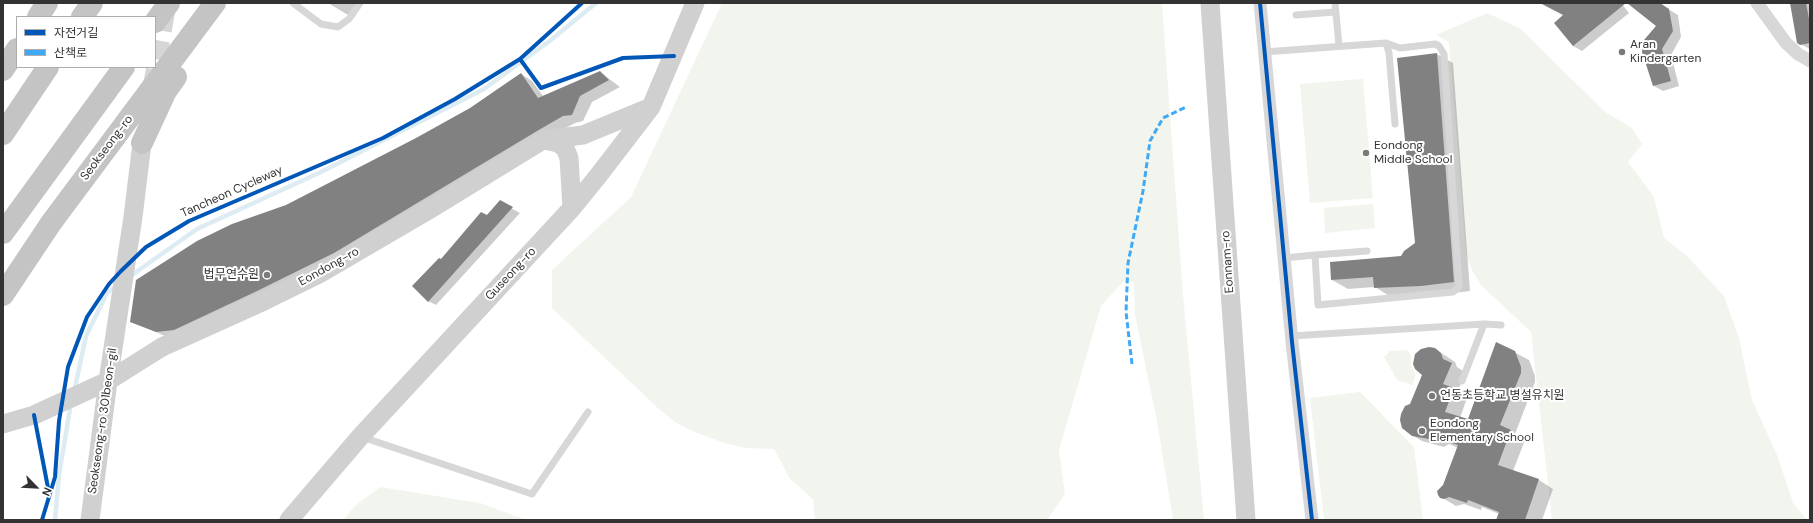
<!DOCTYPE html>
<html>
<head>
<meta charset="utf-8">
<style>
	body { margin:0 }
	#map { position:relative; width:1813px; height:523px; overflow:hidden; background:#fff; font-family:"DM Sans","Noto Sans KR",sans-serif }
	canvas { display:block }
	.frame { position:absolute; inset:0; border:4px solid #333; pointer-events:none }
	.legend { position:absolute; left:16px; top:16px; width:140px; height:52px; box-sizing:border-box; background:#fff; border:1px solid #adadad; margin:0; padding:5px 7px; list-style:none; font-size:12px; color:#333 }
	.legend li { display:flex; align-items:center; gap:8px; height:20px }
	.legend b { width:20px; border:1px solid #adadad }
	.north { position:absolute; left:16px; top:467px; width:40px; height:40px; -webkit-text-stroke:3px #fff; paint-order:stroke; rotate:114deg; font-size:11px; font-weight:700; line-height:16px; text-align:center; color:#333 }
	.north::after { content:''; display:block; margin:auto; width:14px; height:18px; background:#333; clip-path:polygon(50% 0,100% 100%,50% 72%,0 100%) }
</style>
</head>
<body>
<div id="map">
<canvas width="1813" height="523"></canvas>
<div class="frame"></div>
<ul class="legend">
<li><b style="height:5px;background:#0057b8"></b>자전거길</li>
<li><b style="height:5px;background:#3fa9f5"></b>산책로</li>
</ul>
<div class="north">N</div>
</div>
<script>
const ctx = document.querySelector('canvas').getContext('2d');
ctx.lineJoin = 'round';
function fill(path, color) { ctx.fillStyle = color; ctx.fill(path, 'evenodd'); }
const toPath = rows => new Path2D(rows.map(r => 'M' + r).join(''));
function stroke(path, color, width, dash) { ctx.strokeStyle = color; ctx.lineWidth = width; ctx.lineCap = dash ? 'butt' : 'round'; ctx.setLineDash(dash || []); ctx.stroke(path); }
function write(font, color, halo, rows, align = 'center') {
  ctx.font = font + ' "DM Sans","Noto Sans KR",sans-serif'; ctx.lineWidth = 4; ctx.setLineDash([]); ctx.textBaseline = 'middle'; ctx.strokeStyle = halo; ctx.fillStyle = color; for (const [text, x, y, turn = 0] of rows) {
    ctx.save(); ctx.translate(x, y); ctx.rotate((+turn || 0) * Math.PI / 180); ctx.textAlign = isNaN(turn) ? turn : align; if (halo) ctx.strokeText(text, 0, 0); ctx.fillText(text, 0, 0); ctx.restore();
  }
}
fill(toPath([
	[722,3,1162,3,1183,295,1204,520,1173,520,1157,421,1135,315,1134,282,1123,282,1101,306,1059,450,1065,494,1047,520,815,520,813,499,790,479,774,449,746,448,724,443,690,430,675,422,660,410,552,308,552,270,631,197],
	[1487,13,1521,29,1605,112,1632,128,1642,144,1628,162,1654,197,1664,238,1686,255,1724,296,1739,338,1752,400,1777,455,1793,503,1807,520,1552,520,1531,332,1481,285,1472,270,1466,254,1449,42,1436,35],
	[1363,79,1373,198,1310,203,1300,84],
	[1373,204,1375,228,1325,233,1324,208],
	[1408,350,1411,356,1411,366,1416,375,1412,385,1397,380,1384,357,1390,351],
	[1360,392,1414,447,1423,520,1324,520,1310,398],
	[380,487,480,503,526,520,343,520,356,505]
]), '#f1f5ed');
fill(toPath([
	[328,3,357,3,348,15],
	[1550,3,1621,3,1629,13,1582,51,1573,46,1555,23,1565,15],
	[1629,3,1658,3,1678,15,1681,37,1671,55,1679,86,1663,91,1654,86,1658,26],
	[1791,3,1810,3,1810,49,1800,44],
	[1437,54,1453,63,1470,291,1438,295,1391,297,1375,287,1348,289,1332,280,1402,257,1416,244],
	[600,72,620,87,592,102,583,121,575,123,549,137,346,259,169,338,132,321,286,206,417,139,470,109,521,74,532,81,543,96],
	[500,202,520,213,436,305,428,301,442,260],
	[1435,349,1449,358,1455,362,1457,367,1466,373,1457,392,1467,398,1460,418,1468,421,1514,352,1529,360,1535,376,1535,382,1515,434,1525,440,1513,471,1539,480,1553,489,1542,520,1497,520,1499,514,1482,507,1481,510,1464,504,1456,506,1441,497,1458,448,1449,444,1444,447,1422,441,1407,432,1403,427]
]), '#0003');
stroke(toPath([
	[129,277,197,229,321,172,484,89,551,40,596,3],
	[74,392,86,336,107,293,117,286],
	[55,520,59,475,71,403]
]), '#ddebf3', 4.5);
fill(toPath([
	[1540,3,1626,3,1573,46,1554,23,1563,15],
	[1627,3,1660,3,1669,9,1673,31,1662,49,1671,81,1653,86,1642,52,1644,40,1656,26],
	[1790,3,1806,3,1810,24,1810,43,1800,45,1797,43],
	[1437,53,1454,282,1421,286,1374,288,1373,277,1331,280,1330,262,1401,256,1404,251,1415,243,1397,58],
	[600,71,609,80,580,96,572,115,563,116,537,131,334,253,255,292,174,330,156,332,130,322,136,280,197,241,232,224,286,205,416,138,470,108,521,73,538,98],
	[500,200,513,207,428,302,412,286,439,258,441,259,481,212,487,215],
	[1496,342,1515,351,1521,367,1521,373,1500,425,1511,430,1498,465,1539,479,1525,520,1496,520,1499,512,1468,500,1467,503,1449,497,1444,499,1440,498,1438,495,1437,491,1443,485,1458,445,1434,437,1429,439,1412,436,1402,428,1400,420,1401,414,1405,406,1410,404,1422,375,1415,369,1413,364,1415,354,1421,349,1429,347,1435,348,1441,353,1443,359,1452,363,1443,384,1454,388,1445,412,1468,419]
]), '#818181');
stroke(toPath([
	[152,88,167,4]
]), '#d6d6d6', 19, [19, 10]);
stroke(toPath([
	[293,3,321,24,338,27,349,19,360,3],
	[1335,3,1339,46],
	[1296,15,1335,12],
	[1386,43,1389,53,1395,124],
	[1264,52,1386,43,1400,48,1435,44,1439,46,1444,54,1459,287,1453,292,1318,305,1315,255,1284,258],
	[1315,255,1367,251],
	[1291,336,1484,324,1501,325],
	[1462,381,1484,324],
	[362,437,532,494,588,412]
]), '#d7d7d7', 7);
stroke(toPath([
	[1260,3,1292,342,1312,520],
	[1757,3,1786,43,1798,54,1810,61]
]), '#d7d7d7', 13);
stroke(toPath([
	[1210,3,1246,520],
	[544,140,558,143,565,148,569,158,572,208],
	[3,424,34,415,108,381,162,347,264,301,319,274,432,208,543,140,583,135,651,107],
	[90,520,108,381,133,217,142,143],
	[289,520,360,437,572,208,598,176,651,107,695,3]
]), '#d0d0d0', 19);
stroke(toPath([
	[38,17,47,3],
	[82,17,92,3],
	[155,22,169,3],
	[3,70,17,49],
	[3,134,48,67],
	[142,143,166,91,176,77],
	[3,233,124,67],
	[3,295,51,223,215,3]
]), '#c4c4c4', 22);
stroke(toPath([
	[1132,364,1126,312,1128,263,1143,191,1150,141,1163,118,1186,107]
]), '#3fa9f5', 3, [6, 3]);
stroke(toPath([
	[1260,3,1292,342,1312,520],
	[520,59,541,88,623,58,674,56],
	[34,415,49,493],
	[42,520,55,477,59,421,68,367,87,317,109,284,121,271,146,247,189,221,383,138,455,99,520,59,582,3]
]), '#0057b8', 4);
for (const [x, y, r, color] of [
	[1622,52,4,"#7a7a7a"],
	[1366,153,4,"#7a7a7a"],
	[267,275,4,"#7a7a7a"],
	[1432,396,4,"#7a7a7a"],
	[1422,431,4,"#7a7a7a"]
]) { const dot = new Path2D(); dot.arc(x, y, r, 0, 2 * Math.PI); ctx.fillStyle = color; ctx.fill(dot); stroke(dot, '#fff', 1.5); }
write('12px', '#333', '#fff', [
	["Aran",1630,45],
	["Kindergarten",1630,59],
	["Eondong",1374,146],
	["Middle School",1374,160],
	["법무연수원",259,275,"right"],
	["언동초등학교 병설유치원",1440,396],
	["Eondong",1430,424],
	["Elementary School",1430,438]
], 'left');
write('12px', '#333', '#fff', [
	["Seokseong-ro",107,148,-53],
	["Tancheon Cycleway",232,192,-24],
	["Eonnam-ro",1228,262,-94],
	["Eondong-ro",329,267,-29],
	["Guseong-ro",511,274,-47],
	["Seokseong-ro 301beon-gil",103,421,-82]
]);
</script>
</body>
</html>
